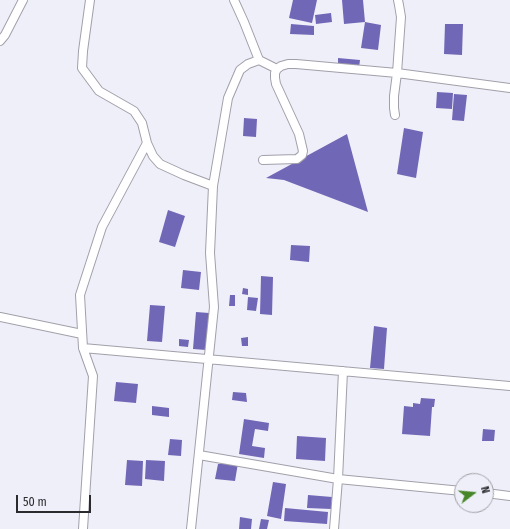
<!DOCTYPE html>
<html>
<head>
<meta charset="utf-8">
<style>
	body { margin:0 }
	#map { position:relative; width:510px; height:529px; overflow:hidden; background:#efeff9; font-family:"Fira Sans Condensed",sans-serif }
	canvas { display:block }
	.north { position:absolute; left:454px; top:473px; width:40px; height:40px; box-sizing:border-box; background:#efeff9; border:1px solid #a1a1a8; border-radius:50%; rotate:74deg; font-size:11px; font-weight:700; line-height:16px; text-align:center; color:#2b2b2f }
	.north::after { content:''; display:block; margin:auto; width:14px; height:18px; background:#468628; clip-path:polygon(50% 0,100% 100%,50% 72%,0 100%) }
	.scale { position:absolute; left:16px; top:495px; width:75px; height:18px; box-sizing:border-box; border:2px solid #2b2b2f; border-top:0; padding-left:5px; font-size:12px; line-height:14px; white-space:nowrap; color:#2b2b2f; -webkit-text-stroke:3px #efeff9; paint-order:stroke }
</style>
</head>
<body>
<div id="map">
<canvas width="510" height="529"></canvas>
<div class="north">N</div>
<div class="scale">50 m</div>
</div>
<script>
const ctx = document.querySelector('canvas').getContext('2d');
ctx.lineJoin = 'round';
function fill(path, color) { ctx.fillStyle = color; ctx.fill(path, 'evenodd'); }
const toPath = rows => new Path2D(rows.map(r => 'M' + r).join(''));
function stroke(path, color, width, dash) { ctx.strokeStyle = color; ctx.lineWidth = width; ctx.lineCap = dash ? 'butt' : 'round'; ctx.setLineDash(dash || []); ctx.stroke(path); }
fill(toPath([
	[293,0,317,0,312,23,289,18],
	[342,0,363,0,365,22,344,24],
	[331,13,332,22,316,24,315,15],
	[365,22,381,25,378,50,361,48],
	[291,24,314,26,314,35,290,34],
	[445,24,463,24,462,55,444,54],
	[338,58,360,60,359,68,338,66],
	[437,92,453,93,452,109,436,108],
	[454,94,467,95,464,121,452,120],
	[244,118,257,119,256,137,243,136],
	[404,128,423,132,416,178,397,174],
	[347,134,368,212,284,180,266,178],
	[168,210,185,216,175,247,159,242],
	[291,245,310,246,309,262,290,260],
	[183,270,201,272,199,290,181,288],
	[261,276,273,277,272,315,260,314],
	[243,288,248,289,248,295,242,294],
	[230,295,235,295,235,306,229,306],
	[248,297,258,298,256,311,247,310],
	[150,305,165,306,162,342,147,341],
	[196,312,209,313,206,350,193,349],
	[374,326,387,328,384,369,370,368],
	[248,337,248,346,242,346,241,338],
	[179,339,189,340,188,347,179,346],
	[116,382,138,384,136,403,114,401],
	[233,392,246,393,247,402,232,400],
	[421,398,435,399,434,407,432,407,430,436,402,434,404,406,413,407,413,403,420,404],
	[152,406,169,408,169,417,152,415],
	[244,419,269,423,268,431,255,429,252,446,265,448,264,458,239,454],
	[483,429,495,430,494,441,482,441],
	[297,436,326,438,325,461,296,459],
	[170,439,182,440,181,456,168,455],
	[127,460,143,461,142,486,125,485],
	[146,460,165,461,164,481,145,479],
	[238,463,235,481,215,479,218,464],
	[273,482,286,484,281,519,267,516],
	[308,495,332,497,331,509,307,508],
	[285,508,328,512,327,524,284,521],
	[240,517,252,519,251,529,239,529],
	[261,519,269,520,267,529,259,529]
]), '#7167b7');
const minor = toPath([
	[90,0,83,51,82,68,99,91,134,111,142,123,147,143,153,156,160,164,184,175,213,186],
	[234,0,244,22,259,60],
	[0,41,5,35,23,0],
	[395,115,394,108,394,96,397,73,401,17,399,5,398,0],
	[263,160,297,159,302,155,303,151,299,134,276,84,275,78,275,73,277,69,281,66,288,64,296,64,397,73,510,88],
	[0,317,82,334],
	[83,348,510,386],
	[199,455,338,479,462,491],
	[486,493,510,496],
	[83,529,93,376,83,348,80,295,102,227,147,143],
	[191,529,214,307,210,253,213,186,228,98,240,70,248,64,259,60,277,69],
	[334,529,338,479,343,371]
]);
stroke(minor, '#a1a0aa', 10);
stroke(minor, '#fff', 8);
</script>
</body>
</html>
